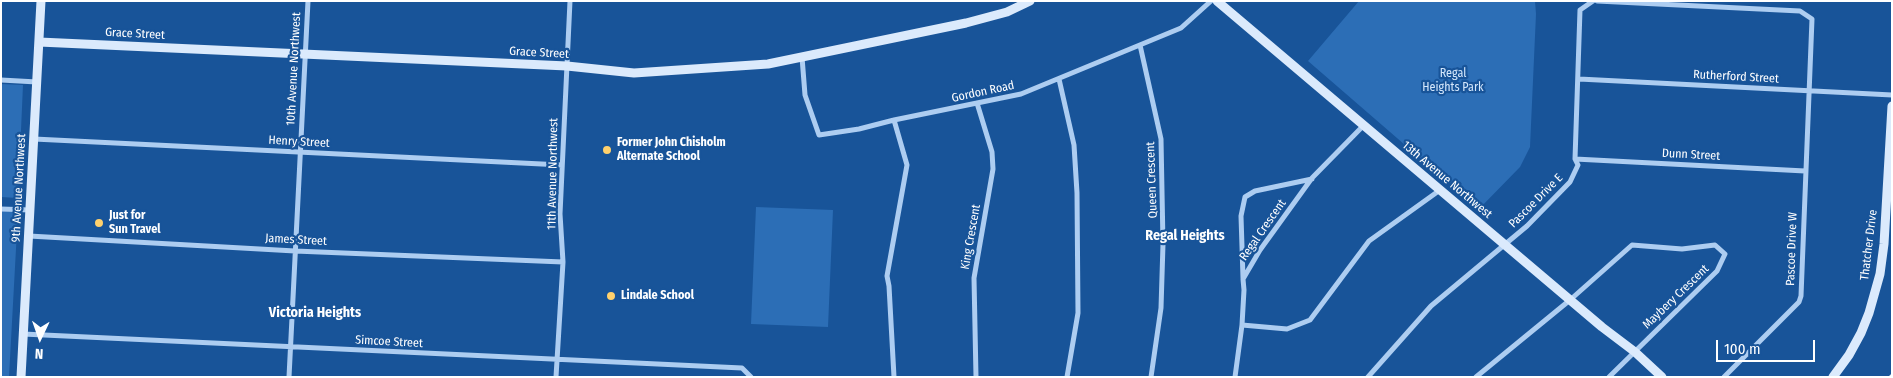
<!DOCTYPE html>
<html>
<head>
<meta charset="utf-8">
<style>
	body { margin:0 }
	#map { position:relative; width:1893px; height:378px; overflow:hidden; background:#185499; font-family:"Fira Sans Condensed",sans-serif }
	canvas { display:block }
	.frame { position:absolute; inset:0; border:2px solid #fff; pointer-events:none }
	.north { position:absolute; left:15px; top:313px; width:50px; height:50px; -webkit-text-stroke:4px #185499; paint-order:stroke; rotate:183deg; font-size:14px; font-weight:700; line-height:20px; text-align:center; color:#fff }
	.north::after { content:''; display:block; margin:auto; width:18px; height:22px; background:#fff; clip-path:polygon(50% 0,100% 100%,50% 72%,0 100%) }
	.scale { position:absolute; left:1716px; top:340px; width:99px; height:22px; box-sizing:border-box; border:2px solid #fff; border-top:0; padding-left:6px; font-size:15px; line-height:18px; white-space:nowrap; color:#fff; -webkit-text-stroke:4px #185499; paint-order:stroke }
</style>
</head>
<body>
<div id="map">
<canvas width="1893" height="378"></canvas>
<div class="frame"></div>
<div class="north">N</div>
<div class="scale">100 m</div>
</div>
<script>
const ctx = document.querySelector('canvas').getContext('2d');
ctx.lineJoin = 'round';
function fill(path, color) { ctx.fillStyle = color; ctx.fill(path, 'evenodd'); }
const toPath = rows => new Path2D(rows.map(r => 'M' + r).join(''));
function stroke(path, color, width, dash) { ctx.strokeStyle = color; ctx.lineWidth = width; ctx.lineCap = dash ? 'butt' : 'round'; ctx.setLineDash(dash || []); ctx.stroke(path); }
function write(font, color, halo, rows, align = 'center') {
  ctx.font = font + ' "Fira Sans Condensed",sans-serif'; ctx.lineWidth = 4.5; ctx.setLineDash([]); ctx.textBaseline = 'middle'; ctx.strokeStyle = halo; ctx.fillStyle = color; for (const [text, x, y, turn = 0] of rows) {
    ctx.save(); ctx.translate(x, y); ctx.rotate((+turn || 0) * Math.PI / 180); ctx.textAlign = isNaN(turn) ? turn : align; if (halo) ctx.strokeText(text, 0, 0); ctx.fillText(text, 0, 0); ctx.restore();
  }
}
fill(toPath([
	[1359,1,1535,1,1536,14,1530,147,1520,167,1479,209,1308,61],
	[1,84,23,85,18,198,1,197],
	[756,207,833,210,828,327,751,324],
	[1,211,18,212,9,377,1,377]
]), '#2c6eb6');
stroke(toPath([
	[1597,1,1800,11,1812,19,1801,296,1799,302,1724,377],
	[1140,45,1161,139,1163,244,1161,308,1151,377],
	[802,57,805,95,819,135,859,129,894,120,1021,94,1181,28,1211,1],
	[1059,79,1074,145,1077,193,1078,313,1067,377],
	[1579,79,1892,95],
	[1,80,37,82],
	[894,120,907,165,887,276,889,286,894,377],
	[1363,126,1312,178,1260,250,1243,279,1244,290,1242,325,1287,329,1310,320,1369,241,1440,190],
	[34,139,562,165],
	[1575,159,1805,171],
	[1,209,30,210],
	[29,236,295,251,563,262],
	[1243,278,1241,216,1245,197,1255,191,1312,179],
	[23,334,742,368,751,377],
	[289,377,308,1],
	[556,377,563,262,560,214,570,1],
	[976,377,974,278,993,169,992,152,977,103],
	[1235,377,1242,325],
	[1368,377,1431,306,1527,226,1570,182,1578,165,1575,159,1580,10,1593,1],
	[1476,377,1570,300,1632,245,1682,249,1715,245,1725,254,1717,271,1609,377]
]), '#adcdf1', 5);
stroke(toPath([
	[1217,1,1602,327,1635,352,1662,377],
	[39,42,567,66,634,73,768,64,966,23,1007,12,1030,1],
	[21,377,41,1],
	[1833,377,1849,355,1861,333,1869,313,1880,274,1884,244,1892,106]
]), '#dbeafc', 9);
const rail = toPath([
	[1891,377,1892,376]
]);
stroke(rail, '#fff', 4);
stroke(rail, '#185499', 2, [5.5]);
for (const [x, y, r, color] of [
	[607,150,5,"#ffd16d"],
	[99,223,5,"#ffd16d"],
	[611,296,5,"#ffd16d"]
]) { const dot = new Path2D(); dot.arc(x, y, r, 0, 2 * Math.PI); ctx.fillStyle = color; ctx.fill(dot); stroke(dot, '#185499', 2); }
write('12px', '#fff', '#185499', [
	["Grace Street",135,34,3],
	["Grace Street",539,53,3],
	["10th Avenue Northwest",294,69,-87],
	["Rutherford Street",1736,77,3],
	["Gordon Road",983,92,-12],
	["Henry Street",299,142,3],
	["Dunn Street",1691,155,3],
	["11th Avenue Northwest",553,174,-89],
	["Queen Crescent",1152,180,-92],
	["13th Avenue Northwest",1447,180,40],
	["9th Avenue Northwest",19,188,-87],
	["Pascoe Drive E",1536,201,-45],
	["Regal Crescent",1263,230,-55],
	["King Crescent",971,237,-80],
	["James Street",296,240,3],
	["Thatcher Drive",1869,245,-83],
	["Pascoe Drive W",1792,249,-88],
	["Maybery Crescent",1676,297,-44],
	["Simcoe Street",389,342,3]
]);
write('12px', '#d4e7fc', '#185499', [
	["Regal",1453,74],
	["Heights Park",1453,88]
]);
write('bold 12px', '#fff', '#185499', [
	["Former John Chisholm",617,143],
	["Alternate School",617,157],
	["Just for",109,216],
	["Sun Travel",109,230],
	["Lindale School",621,296]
], 'left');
write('bold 14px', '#fff', '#185499', [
	["Regal Heights",1185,236],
	["Victoria Heights",315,313]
]);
</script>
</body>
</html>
